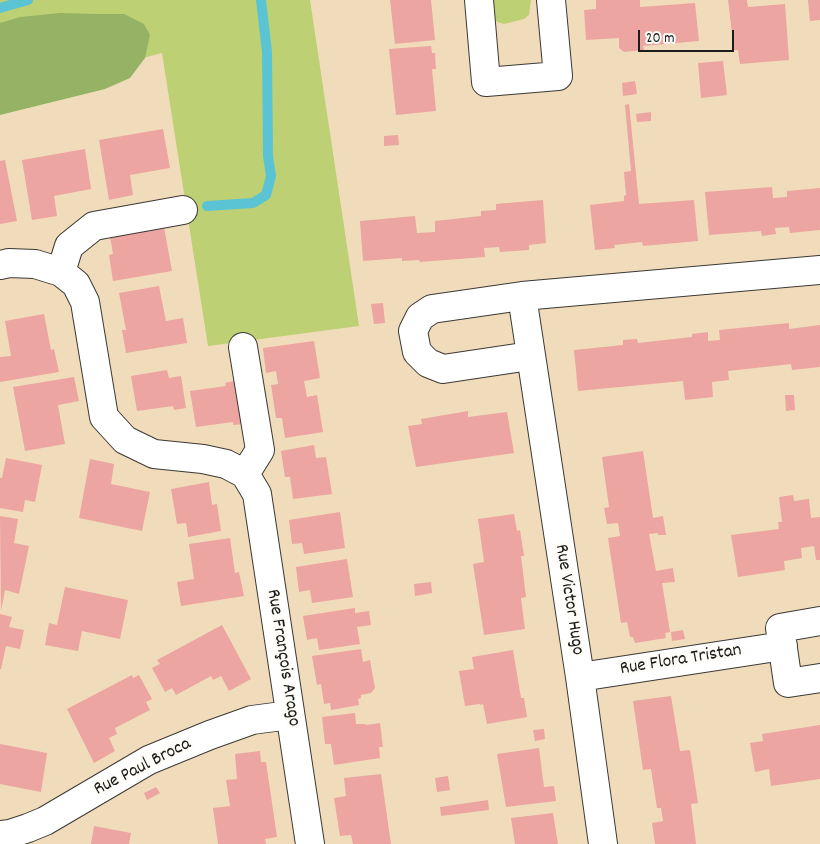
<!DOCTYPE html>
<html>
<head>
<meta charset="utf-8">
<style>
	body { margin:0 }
	#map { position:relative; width:820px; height:844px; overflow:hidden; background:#f0dcbb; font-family:Dekko,sans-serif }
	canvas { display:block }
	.scale { position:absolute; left:638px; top:30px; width:96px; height:22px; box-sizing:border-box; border:2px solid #1c1c1c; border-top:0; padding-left:6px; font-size:15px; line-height:18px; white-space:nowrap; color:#1c1c1c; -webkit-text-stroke:4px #fdfcf7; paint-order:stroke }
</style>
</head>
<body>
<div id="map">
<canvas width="820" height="844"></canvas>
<div class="scale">20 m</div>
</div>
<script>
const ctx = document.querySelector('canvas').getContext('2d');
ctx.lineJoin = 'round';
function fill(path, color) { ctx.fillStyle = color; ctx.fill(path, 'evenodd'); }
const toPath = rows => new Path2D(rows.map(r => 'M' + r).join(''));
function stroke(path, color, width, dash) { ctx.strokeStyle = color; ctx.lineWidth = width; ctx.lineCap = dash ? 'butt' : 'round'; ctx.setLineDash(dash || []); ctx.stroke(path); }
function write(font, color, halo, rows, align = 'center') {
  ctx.font = font + ' Dekko,sans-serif'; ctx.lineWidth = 5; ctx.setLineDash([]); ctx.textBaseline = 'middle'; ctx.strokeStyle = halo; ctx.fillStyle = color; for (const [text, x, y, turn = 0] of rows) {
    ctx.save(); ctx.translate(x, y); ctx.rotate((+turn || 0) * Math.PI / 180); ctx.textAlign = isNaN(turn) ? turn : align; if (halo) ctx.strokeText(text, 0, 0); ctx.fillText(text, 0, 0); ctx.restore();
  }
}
fill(toPath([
	[0,0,310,0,359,326,208,346,162,53,0,95],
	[492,0,531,0,529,15,524,19,504,24,497,22,492,14]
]), '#bdd073');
fill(toPath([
	[60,13,97,14,124,14,144,24,150,35,145,58,130,78,105,89,0,115,0,23,20,17]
]), '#96b265');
stroke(toPath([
	[0,8,28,0],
	[207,206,253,203,266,195,271,176,268,156,267,52,261,0]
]), '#5ac4d5', 10);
fill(toPath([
	[390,0,431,0,435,40,395,44],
	[596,0,640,0,640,7,695,3,699,41,643,46,644,50,624,52,619,48,619,38,586,40,584,10,596,9],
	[728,0,747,0,748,7,785,4,789,60,740,64,738,50,734,50],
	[808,0,820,0,820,20,810,21],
	[431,46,432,53,435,53,436,69,432,69,436,111,396,115,389,49],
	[723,61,727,95,701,98,698,63],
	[635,81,637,94,623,96,622,83],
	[629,104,639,204,694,200,698,241,643,246,642,242,614,245,615,248,595,250,590,205,624,201,624,196,626,195,624,172,631,171,625,105],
	[651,112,651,121,637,122,636,114],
	[163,129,170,168,130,175,133,195,109,200,99,140],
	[398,135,399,145,384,146,384,136],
	[85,149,91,189,54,196,57,216,32,220,22,160],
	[5,160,17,221,0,224,0,161],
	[772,187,773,198,787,197,787,191,820,188,820,230,790,233,789,227,775,228,776,234,762,236,761,231,709,235,705,192],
	[543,200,546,243,529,245,529,250,500,252,499,247,484,248,485,257,420,262,419,260,402,261,402,258,363,261,360,221,415,216,417,233,435,232,435,221,481,216,481,211,496,210,496,204],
	[164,227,172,271,113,281,109,255,113,254,109,231],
	[159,286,166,321,183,318,187,343,126,353,122,330,126,330,119,293],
	[383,303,385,323,374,324,371,304],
	[44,314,51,350,54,349,59,372,0,382,0,357,11,356,5,321],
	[789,323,789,329,820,325,820,367,792,370,791,364,728,371,729,380,712,382,713,397,685,400,683,381,578,391,574,350,623,345,623,340,637,339,638,343,692,337,692,334,708,332,708,341,720,340,719,330],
	[314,341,320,378,304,381,307,397,317,395,323,432,285,438,282,418,276,418,271,385,278,384,276,371,266,373,263,348],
	[167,370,169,378,181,376,186,408,174,410,173,406,137,411,131,376],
	[74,377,79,401,58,405,65,444,25,451,13,387],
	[238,380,245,424,233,425,233,422,196,427,190,391,226,386,225,383],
	[785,395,794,395,795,410,786,411],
	[468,411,468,417,507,412,514,453,416,467,408,426,422,424,421,419],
	[314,445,316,458,326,457,332,494,293,499,290,477,285,477,281,451],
	[643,451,653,518,663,516,666,535,658,535,658,533,649,534,656,571,673,568,675,582,662,583,670,632,665,633,666,638,635,643,633,637,630,637,627,622,621,623,608,538,620,536,618,523,607,524,604,508,609,507,602,457],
	[6,458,42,465,35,502,25,500,23,512,0,508,0,478,2,478],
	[90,459,114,464,111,484,150,492,142,531,79,518],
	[209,482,212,505,217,504,221,531,188,537,186,523,177,524,171,489],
	[793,495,794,501,809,499,811,518,820,517,820,560,816,560,814,546,801,548,802,558,784,561,785,570,738,577,731,535,779,529,778,522,782,522,779,497],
	[340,512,345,548,304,554,302,543,292,544,289,520],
	[514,514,517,531,520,530,524,556,521,556,526,597,521,598,525,629,484,635,473,564,484,562,478,519],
	[0,516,18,519,14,543,29,546,19,594,5,590,1,611],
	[230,538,235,573,239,572,244,596,181,606,177,582,194,579,189,544],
	[347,559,353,597,312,603,310,590,299,592,296,567],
	[431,582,432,593,415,596,414,584],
	[65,587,128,600,120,639,82,631,78,651,45,645,49,623,57,625],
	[355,608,355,613,369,611,371,625,357,627,360,644,319,650,317,638,307,640,303,616],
	[0,614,12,617,9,627,24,630,20,649,6,646,1,669,0,669],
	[222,625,251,679,229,691,221,676,213,680,211,676,176,695,172,688,165,692,152,668,160,664,157,660],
	[683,630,685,639,672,641,671,632],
	[361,649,363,662,370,660,375,688,371,693,361,695,361,698,358,699,359,705,331,710,330,703,324,704,321,684,317,685,312,656],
	[513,650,521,698,524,698,527,717,487,724,483,704,480,705,480,704,465,706,459,671,474,669,472,657],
	[132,675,133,678,139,675,152,699,146,702,150,710,115,728,117,734,109,738,115,751,94,763,67,709],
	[671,696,680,751,690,750,698,803,691,804,696,844,655,844,652,823,663,821,661,808,657,808,651,769,643,770,633,701],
	[355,713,356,724,365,724,366,725,380,723,383,747,379,747,380,758,334,765,331,744,325,744,322,717],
	[820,725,820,779,771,786,769,769,755,772,750,743,763,741,762,734],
	[544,729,545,739,535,741,533,730],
	[0,744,47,753,41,792,0,784],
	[539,748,544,787,554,786,556,801,506,807,497,754],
	[260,751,261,762,266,762,277,837,265,839,266,844,218,844,213,808,230,806,226,780,237,779,235,754],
	[381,774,391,844,353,844,351,835,340,836,334,798,346,796,344,778],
	[448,776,450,790,437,792,435,778],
	[156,787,160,793,147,800,144,793],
	[488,800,489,810,441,816,440,807],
	[553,813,558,844,515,844,511,818],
	[94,826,131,833,129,844,91,844]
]), '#eca5a0');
const minor = toPath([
	[479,0,486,82,558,76,551,0],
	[0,265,9,263,35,264,61,272,76,284,85,302,104,417,125,440,154,454,203,459,226,464,245,474,257,494,310,844],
	[61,272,69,246,94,226,183,210],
	[522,296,432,309,420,317,413,331,417,352,428,363,443,369,530,356],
	[243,347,260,450,245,474],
	[820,621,780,628,788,683,820,678],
	[580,677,783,646],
	[0,835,10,834,28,828,45,821,149,760,210,735,252,720,290,715],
	[603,844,580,677,522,296,820,270]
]);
stroke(minor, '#3c3934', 30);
stroke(minor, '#fff', 28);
write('19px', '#1c1c1c', '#fdfcf7', [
	["Rue Victor Hugo",568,600,81],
	["Rue François Arago",282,658,81],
	["Rue Flora Tristan",681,661,-9],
	["Rue Paul Broca",143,768,-27]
]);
</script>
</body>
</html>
